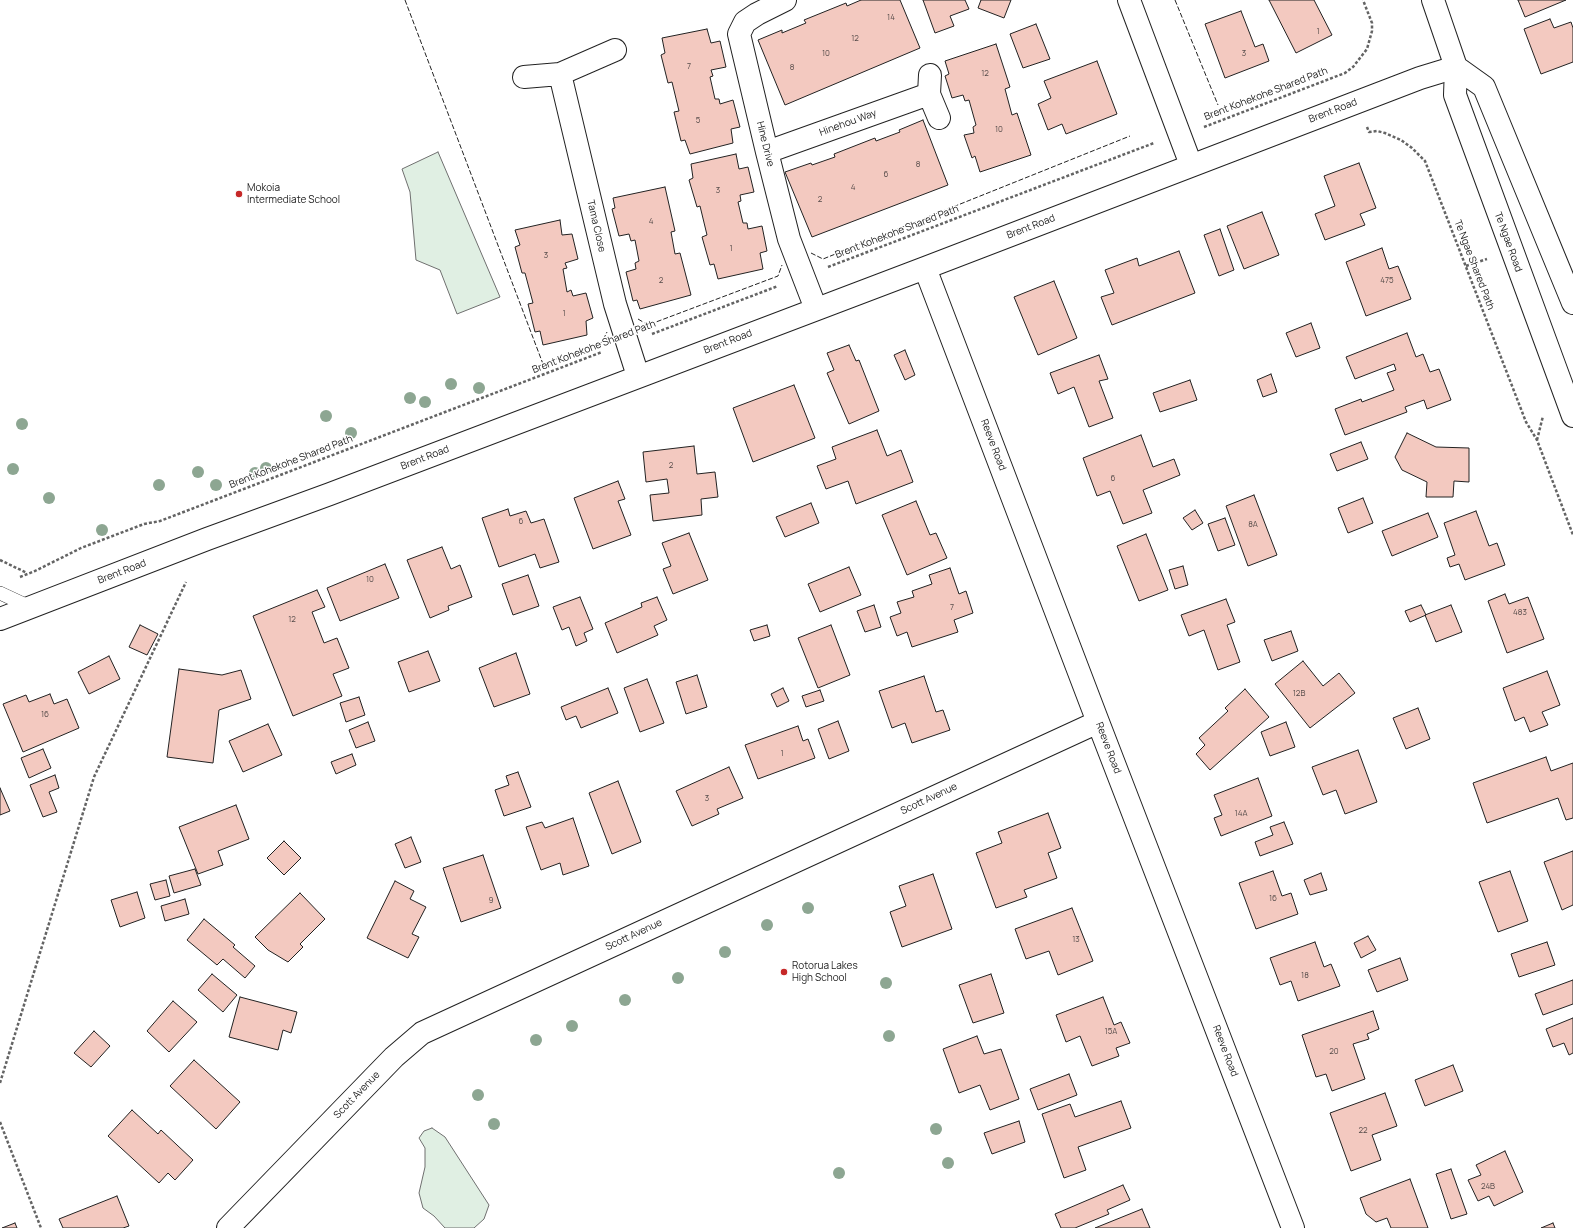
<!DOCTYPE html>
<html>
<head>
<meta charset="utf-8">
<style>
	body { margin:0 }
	canvas { display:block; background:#fff }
</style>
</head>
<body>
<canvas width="1573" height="1228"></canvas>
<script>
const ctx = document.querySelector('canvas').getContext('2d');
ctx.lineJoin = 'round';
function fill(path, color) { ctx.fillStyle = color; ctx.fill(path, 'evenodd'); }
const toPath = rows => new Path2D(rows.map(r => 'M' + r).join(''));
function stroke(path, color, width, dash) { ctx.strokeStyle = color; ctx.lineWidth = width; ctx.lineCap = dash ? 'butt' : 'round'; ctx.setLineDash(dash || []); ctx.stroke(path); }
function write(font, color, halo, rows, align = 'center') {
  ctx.font = font + ' Manrope,sans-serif'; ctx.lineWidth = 3; ctx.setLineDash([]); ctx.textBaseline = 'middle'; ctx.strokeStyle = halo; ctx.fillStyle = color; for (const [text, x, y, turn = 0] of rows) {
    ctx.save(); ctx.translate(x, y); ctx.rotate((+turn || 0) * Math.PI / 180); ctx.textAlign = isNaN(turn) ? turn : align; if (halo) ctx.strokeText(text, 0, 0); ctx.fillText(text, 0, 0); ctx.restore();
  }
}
const green = toPath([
	[438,152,500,297,457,314,440,270,416,260,410,192,402,169,438,152],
	[432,1128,445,1137,489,1205,484,1219,474,1228,445,1228,434,1216,423,1208,419,1193,425,1167,425,1148,419,1138,424,1131,432,1128]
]);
fill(green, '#e0efe3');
stroke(green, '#6f6f6f', 1);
const building = toPath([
	[861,0,900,0,920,48,785,105,758,40,782,30,782,33,806,23,804,20,846,3,847,6,861,0],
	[923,0,965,0,969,9,950,16,954,26,935,33,923,0],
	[981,0,1011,0,1004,18,978,8,981,0],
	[1269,0,1314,0,1332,35,1296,53,1269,0],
	[1518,0,1566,0,1525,17,1518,0],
	[1241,11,1255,47,1263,44,1269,61,1225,78,1205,24,1241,11],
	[1550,19,1554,28,1571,22,1573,28,1573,62,1541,74,1524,29,1550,19],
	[1036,24,1050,59,1023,68,1010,34,1036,24],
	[707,29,711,43,720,41,726,67,711,70,713,76,710,77,715,99,719,99,720,104,733,100,740,127,731,129,733,143,690,154,685,140,681,141,674,112,679,111,672,82,668,83,661,55,665,53,662,38,707,29],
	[996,44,1010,87,1005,89,1012,115,1017,113,1031,155,980,172,975,156,972,158,964,135,974,133,973,127,976,125,969,100,965,101,963,95,952,98,945,76,949,74,945,61,996,44],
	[1097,61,1117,114,1066,134,1062,124,1048,130,1038,104,1051,98,1044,81,1097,61],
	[923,120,948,185,812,237,785,172,811,163,812,165,835,157,834,154,875,138,876,141,900,132,899,130,923,120],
	[736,154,739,169,748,167,754,192,740,195,741,201,738,202,743,223,747,223,748,229,762,226,767,251,760,253,763,269,718,279,714,264,710,265,702,237,707,235,700,206,697,207,689,180,693,178,691,164,736,154],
	[1359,163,1376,208,1360,214,1365,225,1325,240,1315,214,1335,206,1324,176,1359,163],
	[665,187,675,231,671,232,675,254,680,253,691,295,640,309,637,300,633,301,626,272,636,269,635,263,639,261,635,240,631,241,629,234,619,236,612,209,615,208,613,198,665,187],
	[1262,212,1279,255,1244,269,1227,226,1262,212],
	[560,220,562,235,572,234,578,259,565,263,567,268,563,269,567,292,571,290,573,296,586,293,593,318,586,321,587,335,543,345,540,331,535,332,528,304,533,303,525,273,522,273,515,247,520,245,515,230,560,220],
	[1220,229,1234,270,1219,276,1204,235,1220,229],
	[1382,248,1389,269,1398,266,1411,299,1366,316,1346,262,1382,248],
	[1179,251,1195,293,1112,325,1101,297,1114,293,1105,270,1137,258,1139,266,1179,251],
	[1054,281,1077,338,1038,355,1014,297,1054,281],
	[1311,323,1320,348,1296,357,1286,333,1311,323],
	[1407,333,1416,357,1423,354,1430,372,1439,369,1451,400,1427,409,1424,400,1405,407,1407,412,1345,435,1335,409,1361,399,1362,402,1394,390,1387,373,1396,370,1394,364,1355,379,1346,357,1407,333],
	[849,345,856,361,859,360,879,411,849,424,827,373,834,370,827,353,849,345],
	[905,350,915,375,905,380,894,355,905,350],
	[1099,355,1108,379,1099,381,1113,418,1089,427,1074,387,1058,394,1050,373,1099,355],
	[1271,374,1277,392,1263,397,1257,380,1271,374],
	[1190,380,1197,400,1160,412,1153,393,1190,380],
	[794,385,815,438,753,462,733,408,794,385],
	[877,430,887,456,901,450,913,482,856,504,848,481,826,489,817,466,836,459,832,447,877,430],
	[1407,433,1436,447,1469,448,1469,482,1454,481,1453,497,1426,497,1427,482,1402,470,1395,457,1407,433],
	[1141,435,1153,467,1174,459,1180,475,1143,490,1152,513,1123,524,1110,491,1097,496,1083,458,1141,435],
	[1361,442,1368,459,1337,471,1330,454,1361,442],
	[694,446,697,474,715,472,718,497,701,499,702,515,653,521,650,495,669,493,667,479,646,482,643,452,694,446],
	[618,481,625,499,618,501,631,535,593,549,574,498,618,481],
	[1254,495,1277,555,1248,566,1226,506,1254,495],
	[1363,498,1373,523,1348,533,1338,508,1363,498],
	[916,501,930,535,936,533,947,558,907,575,882,515,916,501],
	[811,503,819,523,785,537,776,517,811,503],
	[508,509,510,516,526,511,531,523,544,519,559,562,540,568,535,554,499,567,482,518,508,509],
	[1195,510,1203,523,1192,530,1183,518,1195,510],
	[1476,511,1489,546,1497,543,1505,565,1465,580,1459,564,1450,567,1447,558,1455,555,1444,523,1476,511],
	[1428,513,1438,537,1392,556,1382,531,1428,513],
	[1225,518,1235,545,1218,551,1208,524,1225,518],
	[689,533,708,580,673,594,663,569,671,566,662,543,689,533],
	[1146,534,1168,590,1139,601,1117,546,1146,534],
	[442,547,451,569,460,565,472,597,448,606,449,610,430,618,407,560,442,547],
	[385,564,399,598,340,621,327,588,385,564],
	[1183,566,1188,585,1175,589,1169,570,1183,566],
	[849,567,861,595,820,612,808,584,849,567],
	[950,568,959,594,966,591,973,613,954,620,958,632,912,647,907,632,897,636,890,617,901,613,897,602,914,597,912,591,932,584,929,575,950,568],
	[528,575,539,606,513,615,502,584,528,575],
	[317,590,325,607,312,612,324,643,337,638,349,668,333,674,342,696,293,716,253,616,317,590],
	[1505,594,1509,604,1528,597,1544,639,1507,653,1488,601,1505,594],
	[580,597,593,629,584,633,587,641,576,646,569,627,562,630,553,607,580,597],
	[657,597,667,620,654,626,658,635,617,653,605,623,642,607,641,603,657,597],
	[1226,599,1235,622,1227,625,1240,662,1218,670,1204,630,1189,636,1181,615,1226,599],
	[874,605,881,627,865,632,857,611,874,605],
	[1421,605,1426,615,1410,622,1405,611,1421,605],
	[1451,605,1462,632,1436,642,1425,615,1451,605],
	[140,625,158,634,147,655,129,647,140,625],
	[767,625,770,636,754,641,750,630,767,625],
	[831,625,850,675,818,688,798,638,831,625],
	[1291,631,1298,651,1272,661,1264,640,1291,631],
	[428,651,440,681,409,692,398,662,428,651],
	[516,653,530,694,494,707,479,668,516,653],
	[109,656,120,679,89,694,78,672,109,656],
	[1303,661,1323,686,1339,673,1355,693,1310,728,1275,684,1303,661],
	[179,669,222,675,241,670,251,699,219,710,213,763,167,757,179,669],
	[1547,671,1560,705,1542,712,1548,725,1530,732,1524,717,1515,721,1503,688,1547,671],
	[697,675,707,707,686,714,676,682,697,675],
	[924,676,936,712,943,710,950,730,912,743,905,723,892,728,879,691,924,676],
	[647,679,664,723,640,732,624,688,647,679],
	[608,688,618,713,581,728,576,716,566,720,561,707,608,688],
	[783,688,789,701,777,707,771,694,783,688],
	[1245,689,1269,717,1210,770,1196,754,1205,745,1199,738,1228,711,1225,708,1245,689],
	[820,690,824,701,806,707,802,696,820,690],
	[50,694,54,704,67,699,79,728,23,752,3,704,26,695,29,702,50,694],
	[359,697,365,715,346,722,340,703,359,697],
	[1418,708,1430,739,1406,749,1393,718,1418,708],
	[838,721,849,751,829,759,818,729,838,721],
	[368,722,375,741,356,748,349,730,368,722],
	[1286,722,1295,747,1270,756,1261,732,1286,722],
	[268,724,282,755,243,772,229,741,268,724],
	[798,726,803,741,808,739,815,758,758,779,745,745,798,726],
	[43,749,51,768,29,778,21,758,43,749],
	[1358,750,1377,802,1345,814,1336,790,1323,795,1312,767,1358,750],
	[352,754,356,765,336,774,331,762,352,754],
	[1546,757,1551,771,1573,763,1573,818,1566,820,1558,798,1487,823,1473,783,1546,757],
	[729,767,743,798,717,809,719,814,692,826,676,791,729,767],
	[518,772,531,807,504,816,495,790,509,785,506,776,518,772],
	[55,775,59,788,49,792,57,812,43,817,30,785,55,775],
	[1258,778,1272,816,1221,836,1214,818,1222,815,1214,795,1258,778],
	[618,781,641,842,612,854,589,793,618,781],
	[0,788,10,811,0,815,0,788],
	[236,805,249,839,218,851,223,865,198,874,179,827,236,805],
	[1048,813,1061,848,1048,853,1057,878,1024,890,1027,897,996,908,976,853,1002,843,998,832,1048,813],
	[573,818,589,866,563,875,560,863,541,870,526,827,542,822,545,828,573,818],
	[1284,822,1293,844,1260,856,1255,842,1273,835,1270,827,1284,822],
	[411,837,421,862,405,868,395,844,411,837],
	[284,841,301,858,284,875,267,858,284,841],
	[1573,851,1573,905,1562,910,1544,862,1573,851],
	[483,855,501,908,461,922,443,868,483,855],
	[195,869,201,885,174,893,169,876,195,869],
	[1273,871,1282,896,1291,893,1298,914,1256,929,1239,883,1273,871],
	[1510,871,1528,921,1498,932,1479,882,1510,871],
	[1321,873,1327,890,1310,895,1304,880,1321,873],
	[933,874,952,929,902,947,890,912,906,906,899,886,933,874],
	[166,880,170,896,155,900,150,884,166,880],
	[395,881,414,891,410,899,426,907,412,934,419,937,408,958,367,938,395,881],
	[137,892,145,918,120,927,111,900,137,892],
	[300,893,325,919,300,944,303,947,288,962,268,950,255,937,300,893],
	[185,899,189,914,165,921,161,906,185,899],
	[1072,908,1093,961,1058,975,1049,951,1026,959,1015,929,1072,908],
	[204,919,235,945,233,947,255,966,245,978,223,959,217,965,187,940,204,919],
	[1368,936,1376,950,1361,958,1354,943,1368,936],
	[1315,942,1324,967,1331,964,1340,986,1298,1001,1291,981,1280,985,1270,958,1315,942],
	[1547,942,1555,965,1519,977,1511,954,1547,942],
	[1400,958,1408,980,1377,992,1368,970,1400,958],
	[212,974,237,995,223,1012,198,990,212,974],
	[991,974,1004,1013,973,1023,959,985,991,974],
	[1573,980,1573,1004,1543,1015,1535,994,1573,980],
	[240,997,297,1012,291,1033,283,1030,278,1050,229,1037,240,997],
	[1103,997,1114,1025,1121,1022,1130,1043,1116,1048,1119,1056,1092,1066,1080,1036,1066,1042,1056,1015,1103,997],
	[173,1001,197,1022,169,1052,147,1031,173,1001],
	[1373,1011,1379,1029,1367,1034,1369,1039,1353,1044,1365,1079,1332,1091,1326,1074,1316,1077,1302,1035,1373,1011],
	[1573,1018,1573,1053,1569,1055,1564,1043,1553,1047,1546,1029,1573,1018],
	[94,1031,110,1046,91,1067,74,1053,94,1031],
	[977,1036,984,1054,1001,1049,1019,1099,990,1110,980,1085,959,1093,943,1049,977,1036],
	[194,1060,240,1102,216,1129,170,1086,194,1060],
	[1453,1065,1463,1091,1425,1106,1415,1080,1453,1065],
	[1069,1074,1077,1095,1038,1110,1030,1089,1069,1074],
	[1385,1093,1397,1126,1372,1135,1381,1160,1351,1171,1330,1113,1385,1093],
	[1121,1101,1131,1128,1078,1147,1086,1170,1064,1178,1042,1114,1070,1104,1075,1117,1121,1101],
	[132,1110,158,1134,161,1130,193,1160,175,1180,168,1173,159,1183,108,1136,132,1110],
	[1019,1121,1025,1142,992,1154,984,1133,1019,1121],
	[1505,1151,1523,1192,1494,1206,1489,1196,1478,1201,1468,1180,1481,1175,1476,1165,1505,1151],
	[1451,1169,1467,1214,1451,1219,1436,1174,1451,1169],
	[1410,1179,1428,1228,1391,1228,1387,1218,1376,1222,1366,1214,1360,1198,1410,1179],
	[1123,1185,1130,1200,1107,1210,1109,1214,1075,1228,1061,1228,1055,1214,1123,1185],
	[117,1196,129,1226,123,1228,63,1228,59,1219,117,1196],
	[1142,1209,1150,1228,1095,1228,1142,1209],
	[15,1223,17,1228,2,1228,15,1223],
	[1553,1223,1555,1228,1541,1228,1553,1223]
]);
fill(building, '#f3c9c0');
stroke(building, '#222', 1);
const lane = toPath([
	[0,593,30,607]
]);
const street = toPath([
	[785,0,757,14,745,22,739,34,767,152,789,239,816,309],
	[1129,0,1191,165],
	[560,74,615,304,638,376],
	[930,75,929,94,939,118],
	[524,77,560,74,615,50],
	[767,152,929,94],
	[925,268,1098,722,1293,1228],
	[0,619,207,539,330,494,925,268,1420,78,1456,67],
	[228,1228,394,1057,422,1033,1098,722]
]);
const highway = toPath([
	[1433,0,1456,67,1455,95,1573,416],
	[1456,67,1484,87,1573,303]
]);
stroke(lane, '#222', 14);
stroke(street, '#222', 24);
stroke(highway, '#222', 24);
stroke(toPath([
	[1204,127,1345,73,1353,67,1367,49,1372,31,1372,23,1363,0],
	[1367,127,1369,132,1377,131,1385,133,1401,140,1412,148,1425,161,1526,422,1537,440,1573,535],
	[1466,266,1487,259],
	[828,267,1154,143],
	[652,334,778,286],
	[1537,440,1543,416],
	[0,560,27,573],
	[20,577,35,571,81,548,144,524,160,521,602,352],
	[0,1083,94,777,186,582],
	[0,1122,41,1228]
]), '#646464', 2.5, [3, 2]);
stroke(lane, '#fff', 13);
stroke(street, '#fff', 22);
stroke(highway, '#fff', 22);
stroke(toPath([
	[405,0,543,364,602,342,607,332],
	[1175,0,1218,105],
	[811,253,823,259,1130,136],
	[638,319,648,325,778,276,782,265]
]), '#222', 1, [5, 2]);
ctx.fillStyle = '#8da692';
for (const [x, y] of [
	[451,384],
	[479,388],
	[410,398],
	[425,402],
	[326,416],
	[22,424],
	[351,433],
	[266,468],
	[13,469],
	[198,472],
	[255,473],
	[159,485],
	[216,485],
	[49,498],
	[102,530],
	[808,908],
	[767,925],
	[725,952],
	[678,978],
	[886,983],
	[625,1000],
	[572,1026],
	[889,1036],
	[536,1040],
	[478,1095],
	[494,1124],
	[936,1129],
	[948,1163],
	[839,1173]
]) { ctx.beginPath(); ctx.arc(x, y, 6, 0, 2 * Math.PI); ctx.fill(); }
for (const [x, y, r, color] of [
	[239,194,4,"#c62828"],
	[784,972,4,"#c62828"]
]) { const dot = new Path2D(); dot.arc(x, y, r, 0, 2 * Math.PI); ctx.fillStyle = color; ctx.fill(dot); stroke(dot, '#fff', 1.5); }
write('8px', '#564c4a', null, [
	["14",891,18],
	["1",1318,32],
	["12",855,39],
	["10",826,54],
	["3",1244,54],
	["7",689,67],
	["8",792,68],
	["12",985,74],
	["5",698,121],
	["10",999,130],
	["8",918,165],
	["6",886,175],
	["4",853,188],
	["3",718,191],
	["2",820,200],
	["4",651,222],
	["1",731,249],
	["3",546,256],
	["2",661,281],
	["475",1387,281],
	["1",564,314],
	["2",671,466],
	["6",1113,479],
	["6",521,522],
	["8A",1253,525],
	["10",370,580],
	["7",952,608],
	["483",1520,613],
	["12",292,620],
	["12B",1299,694],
	["16",45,715],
	["1",782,754],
	["3",707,799],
	["14A",1241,814],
	["16",1273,899],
	["9",491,901],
	["13",1076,940],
	["18",1305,976],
	["15A",1111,1032],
	["20",1334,1052],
	["22",1363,1131],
	["24B",1488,1187]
]);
write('10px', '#222', '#fff', [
	["Brent Kohekohe Shared Path",1266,94,-21],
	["Brent Road",1333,111,-21],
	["Hinehou Way",848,123,-20],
	["Hine Drive",765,144,76],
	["Tama Close",596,226,77],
	["Brent Road",1031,227,-21],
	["Brent Kohekohe Shared Path",897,232,-21],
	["Te Ngae Road",1508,242,70],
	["Te Ngae Shared Path",1474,265,69],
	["Brent Road",728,342,-21],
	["Brent Kohekohe Shared Path",594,347,-21],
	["Reeve Road",993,445,69],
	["Brent Road",425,458,-21],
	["Brent Kohekohe Shared Path",291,462,-21],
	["Brent Road",122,572,-21],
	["Reeve Road",1108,748,69],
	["Scott Avenue",929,799,-25],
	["Scott Avenue",634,935,-25],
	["Reeve Road",1225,1051,69],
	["Scott Avenue",357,1095,-46]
]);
write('10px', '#222', '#fff', [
	["Mokoia",247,188],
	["Intermediate School",247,200],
	["Rotorua Lakes",792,966],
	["High School",792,978]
], 'left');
</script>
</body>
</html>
